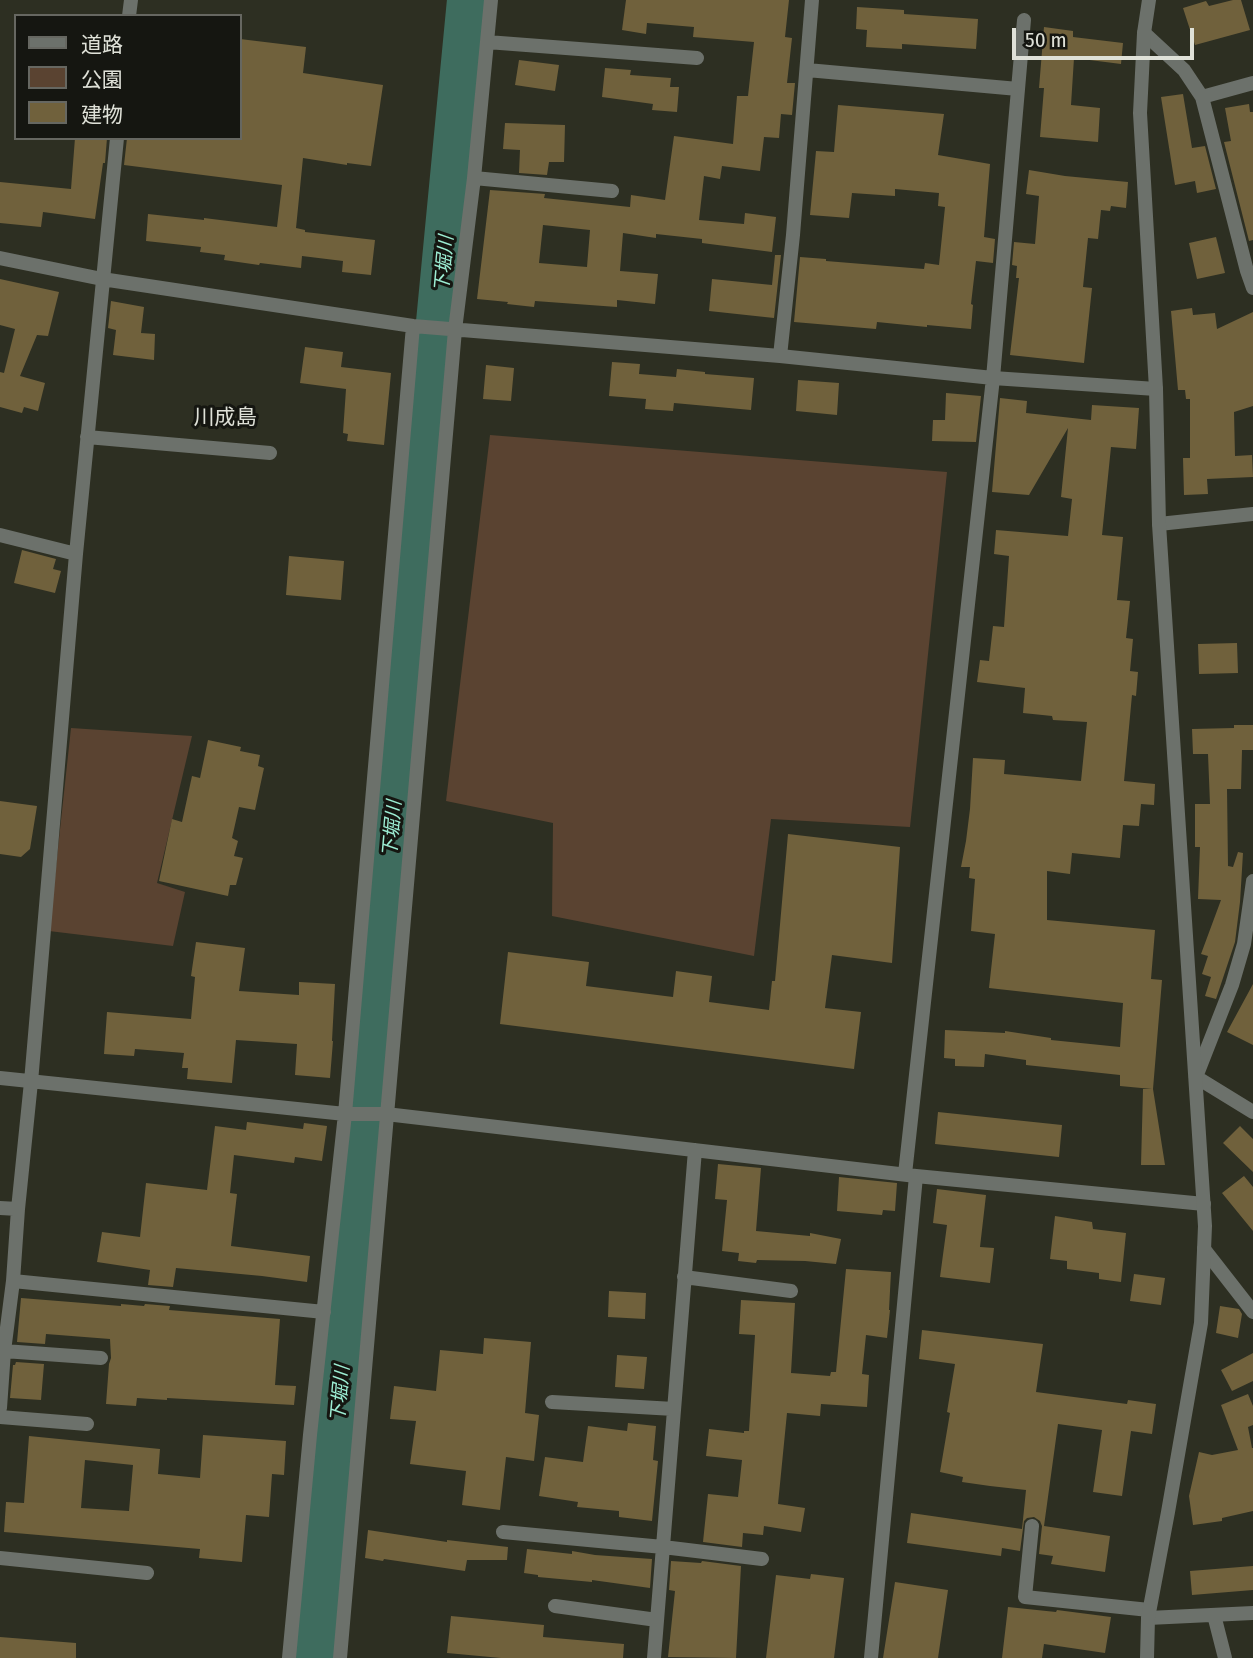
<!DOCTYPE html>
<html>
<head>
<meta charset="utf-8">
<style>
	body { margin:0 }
	#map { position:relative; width:1253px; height:1658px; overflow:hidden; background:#2d2f22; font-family:"Fira Sans Condensed","Noto Sans JP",sans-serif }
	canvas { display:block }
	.legend { position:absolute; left:14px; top:14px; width:228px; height:126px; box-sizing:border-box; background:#151611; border:2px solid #666761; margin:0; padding:9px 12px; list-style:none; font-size:21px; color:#dfe1d8 }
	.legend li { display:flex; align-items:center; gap:14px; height:35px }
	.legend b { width:35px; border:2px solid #666761 }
	.scale { position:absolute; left:1012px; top:28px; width:182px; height:32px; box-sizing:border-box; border:4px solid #dfe1d8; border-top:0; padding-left:9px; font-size:21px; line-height:24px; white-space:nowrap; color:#dfe1d8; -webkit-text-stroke:5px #151611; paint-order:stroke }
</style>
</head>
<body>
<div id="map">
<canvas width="1253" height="1658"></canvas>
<ul class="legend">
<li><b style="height:9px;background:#6c716b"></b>道路</li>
<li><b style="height:19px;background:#5a4331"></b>公園</li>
<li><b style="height:19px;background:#70613c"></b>建物</li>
</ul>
<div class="scale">50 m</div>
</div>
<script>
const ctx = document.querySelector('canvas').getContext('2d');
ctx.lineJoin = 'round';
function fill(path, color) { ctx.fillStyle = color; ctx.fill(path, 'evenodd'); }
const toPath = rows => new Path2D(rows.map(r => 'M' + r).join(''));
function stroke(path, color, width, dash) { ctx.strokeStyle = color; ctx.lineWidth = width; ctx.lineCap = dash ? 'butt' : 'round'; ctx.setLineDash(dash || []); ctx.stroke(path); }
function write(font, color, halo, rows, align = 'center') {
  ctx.font = font + ' "Fira Sans Condensed","Noto Sans JP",sans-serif'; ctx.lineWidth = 6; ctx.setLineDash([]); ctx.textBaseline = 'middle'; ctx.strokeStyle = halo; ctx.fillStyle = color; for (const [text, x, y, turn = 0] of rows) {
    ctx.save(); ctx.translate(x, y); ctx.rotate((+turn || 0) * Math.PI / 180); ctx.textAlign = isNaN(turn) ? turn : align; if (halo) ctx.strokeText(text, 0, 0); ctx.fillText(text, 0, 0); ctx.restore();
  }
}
fill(toPath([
	[490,435,947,472,910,827,771,819,754,956,552,916,553,823,446,801],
	[71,728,192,736,157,883,185,892,173,946,49,931]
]), '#5a4331');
stroke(toPath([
	[316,1658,383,942,434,364,469,0]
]), '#3e6c5e', 44);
fill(toPath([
	[626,0,789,0,785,37,792,38,787,83,795,83,792,115,781,114,779,138,764,137,760,171,722,166,720,179,704,176,699,220,744,224,745,213,776,217,772,252,702,243,702,239,656,234,656,238,623,233,620,271,658,274,655,304,617,300,617,307,535,301,534,307,507,304,508,302,477,299,490,190,545,194,544,198,630,207,631,195,665,200,674,136,733,144,737,96,748,96,754,42,693,37,694,27,647,23,646,34,622,30],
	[543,225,590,230,587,267,539,263],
	[1233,0,1241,0,1250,30,1195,45,1183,8,1206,1,1209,6],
	[857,7,904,10,904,14,978,19,976,49,902,44,902,49,866,47,867,30,856,29],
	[1044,27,1073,31,1073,37,1123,43,1121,64,1074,58,1071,105,1100,108,1098,142,1040,137,1044,88,1039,88],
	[240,39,306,47,303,73,383,85,371,166,347,163,347,165,303,158,296,228,305,230,305,232,375,240,371,275,342,272,343,261,302,256,301,268,260,263,259,265,224,260,225,255,200,252,201,247,146,241,148,214,204,220,204,218,277,227,282,185,124,165,127,138,240,138],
	[519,60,559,65,555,91,515,85],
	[605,68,631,70,630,75,671,78,670,87,679,87,677,112,652,110,653,104,602,97],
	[1183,94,1192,148,1205,146,1216,189,1197,193,1195,181,1175,185,1161,97],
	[1249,104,1250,112,1253,112,1253,240,1249,241,1224,142,1231,141,1225,108],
	[838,105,944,114,938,155,990,164,984,237,995,239,993,263,976,261,971,304,973,305,971,329,927,325,927,327,877,322,876,329,794,322,800,257,826,259,826,261,924,269,925,263,939,265,945,207,938,206,939,193,895,189,895,196,852,193,849,218,810,215,816,151,834,152],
	[505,123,565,125,564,162,549,162,547,175,519,173,520,150,503,149],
	[75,138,107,138,105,163,103,163,95,219,43,212,41,227,0,223,0,182,71,189],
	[1029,170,1065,176,1128,182,1126,208,1111,206,1110,211,1101,210,1098,239,1088,238,1083,287,1092,288,1084,363,1010,355,1019,278,1016,278,1017,266,1012,265,1014,242,1035,244,1039,196,1026,194],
	[1216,237,1225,273,1197,279,1189,243],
	[775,255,781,255,774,318,709,311,712,279,772,285],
	[0,279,59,292,48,336,37,335,20,376,45,383,38,411,24,407,22,413,0,407,0,372,4,373,15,329,0,325],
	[111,301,144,307,141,333,155,334,154,360,113,355,116,330,108,328],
	[1192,308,1193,315,1215,313,1217,329,1253,312,1253,406,1234,412,1235,456,1252,455,1253,477,1207,479,1208,494,1184,495,1183,458,1190,458,1190,399,1186,399,1185,390,1178,390,1171,311],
	[305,347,343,352,341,367,391,373,384,445,347,441,348,434,343,433,346,389,300,383],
	[612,362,640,364,639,374,676,377,677,369,705,372,705,374,754,378,751,410,674,403,673,411,645,409,646,399,609,396],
	[486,365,514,368,511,401,483,399],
	[798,380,839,383,837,415,796,411],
	[946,393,981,396,976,442,932,441,933,420,945,420],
	[1000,398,1027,401,1026,413,1091,420,1092,405,1139,408,1136,449,1111,447,1102,535,1123,537,1117,600,1130,601,1126,638,1133,639,1130,671,1138,672,1136,696,1132,695,1124,781,1155,784,1154,805,1141,804,1139,826,1123,825,1120,858,1072,853,1070,874,1047,871,1047,920,1155,930,1151,979,1162,980,1153,1089,1165,1165,1141,1165,1143,1089,1152,1089,1120,1086,1120,1075,1026,1065,1026,1060,985,1054,984,1067,955,1066,955,1059,944,1058,945,1030,1005,1033,1005,1031,1051,1038,1051,1040,1120,1047,1123,1003,989,988,995,934,971,931,975,879,969,878,970,867,961,867,966,841,970,809,973,758,1005,760,1004,774,1081,781,1087,722,1053,720,1052,716,1023,713,1025,688,977,682,980,660,989,661,993,626,1004,627,1009,556,994,554,996,530,1068,536,1072,499,1061,497,1068,428,1029,495,992,492],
	[22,550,56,559,53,569,61,571,55,593,14,583],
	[289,556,344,561,341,600,286,595],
	[1237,643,1238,673,1199,674,1198,644],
	[1234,725,1253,725,1253,750,1242,750,1241,789,1227,789,1228,866,1233,867,1238,852,1243,853,1240,902,1235,942,1216,999,1205,996,1211,977,1202,974,1208,956,1201,954,1221,900,1198,899,1200,847,1195,847,1195,804,1210,804,1208,754,1193,754,1192,729,1234,728],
	[208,740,241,747,240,751,260,755,258,766,264,768,255,810,239,807,232,838,238,841,234,856,243,858,236,885,230,885,228,896,159,881,172,819,182,822,192,776,200,778],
	[0,801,37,806,30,849,21,857,0,854],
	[788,834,900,847,892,963,832,955,825,1008,861,1012,854,1069,500,1024,508,952,589,962,586,986,673,997,676,971,712,976,709,1002,769,1010,772,981,775,981],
	[196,942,245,948,239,991,299,995,299,982,335,984,332,1041,333,1041,330,1078,295,1075,297,1044,236,1040,232,1083,187,1079,188,1068,182,1068,184,1053,135,1049,134,1056,104,1054,107,1012,191,1019,195,977,191,976],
	[1253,984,1253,1045,1227,1032],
	[938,1112,1062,1125,1059,1157,935,1144],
	[247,1122,303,1129,304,1123,327,1126,322,1161,295,1157,294,1163,234,1155,230,1193,237,1194,231,1246,310,1256,307,1282,262,1276,176,1268,173,1287,148,1285,150,1270,97,1262,102,1232,140,1237,146,1183,207,1190,215,1126,246,1130],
	[1240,1126,1253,1139,1253,1172,1223,1143],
	[718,1164,761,1168,756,1231,810,1236,810,1233,841,1239,836,1264,805,1261,757,1260,756,1263,738,1261,739,1253,722,1251,727,1200,715,1199],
	[1244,1176,1253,1187,1253,1231,1222,1193],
	[839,1177,897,1183,895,1211,883,1210,882,1215,837,1211],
	[937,1189,986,1195,980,1247,994,1248,990,1283,940,1277,947,1225,933,1223],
	[1055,1216,1092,1222,1093,1229,1126,1233,1121,1282,1099,1279,1099,1273,1067,1269,1067,1261,1050,1259],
	[846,1269,891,1272,889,1310,890,1310,887,1338,866,1335,862,1374,869,1375,867,1407,821,1404,820,1416,787,1413,778,1504,805,1508,801,1532,764,1526,763,1535,743,1533,742,1547,703,1542,708,1494,738,1497,742,1460,706,1456,709,1429,744,1433,744,1431,749,1431,755,1335,739,1334,741,1300,795,1303,791,1373,830,1376,831,1372,836,1372],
	[1134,1274,1165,1278,1161,1305,1130,1301],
	[609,1291,646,1293,645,1319,608,1317],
	[21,1298,121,1306,121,1304,144,1306,145,1304,170,1306,169,1310,280,1319,275,1385,296,1386,294,1405,167,1398,167,1400,137,1398,136,1406,106,1404,109,1364,111,1358,110,1339,46,1334,45,1344,17,1342],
	[1220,1306,1239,1309,1242,1314,1238,1338,1216,1333],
	[922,1330,1043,1344,1036,1392,1127,1404,1128,1400,1156,1404,1152,1434,1131,1431,1122,1496,1093,1492,1102,1430,1058,1424,1044,1526,1110,1536,1105,1572,1051,1564,1053,1556,1039,1554,1042,1526,1040,1521,1034,1517,1027,1518,1024,1521,1020,1551,1002,1548,1001,1556,907,1543,911,1513,1022,1529,1026,1490,990,1486,962,1482,963,1477,940,1472,950,1413,947,1412,955,1364,919,1359],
	[484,1338,531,1342,525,1413,539,1415,534,1461,506,1457,500,1510,462,1505,466,1471,410,1464,416,1421,390,1419,394,1386,436,1391,440,1350,483,1354],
	[1253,1353,1253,1381,1232,1391,1221,1370],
	[617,1355,647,1357,644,1389,615,1387],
	[16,1362,44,1364,41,1400,10,1398,13,1365,15,1365],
	[1248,1394,1253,1406,1253,1425,1248,1427,1252,1448,1253,1448,1253,1511,1222,1518,1222,1521,1193,1525,1189,1496,1199,1452,1212,1455,1238,1450,1221,1405],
	[628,1423,656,1426,653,1460,658,1461,652,1521,619,1517,619,1511,577,1507,578,1502,539,1496,545,1457,583,1462,588,1426,627,1431],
	[203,1435,286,1441,284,1475,272,1474,269,1517,246,1515,242,1562,199,1558,200,1549,4,1532,6,1502,24,1503,29,1436,160,1449,158,1474,200,1478],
	[85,1460,133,1465,129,1511,81,1508],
	[368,1530,447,1542,447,1540,508,1547,507,1560,467,1560,465,1571,384,1559,383,1561,365,1558],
	[527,1549,572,1554,572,1551,595,1555,652,1559,650,1588,592,1580,592,1582,538,1577,538,1575,524,1573],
	[671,1561,701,1563,702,1561,741,1566,736,1658,668,1657,675,1591,669,1590],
	[1253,1566,1253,1590,1192,1595,1190,1571],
	[811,1574,844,1578,834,1658,766,1658,776,1575,810,1579],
	[895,1582,948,1590,938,1658,883,1658],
	[1008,1607,1056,1612,1057,1610,1111,1617,1105,1653,1044,1644,1042,1658,1002,1658],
	[451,1616,544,1625,543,1637,624,1644,623,1658,501,1658,447,1653],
	[0,1637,76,1643,76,1658,0,1658]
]), '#70613c');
stroke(toPath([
	[129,16,131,0],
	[1144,33,1184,70,1202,97,1247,271,1253,288],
	[487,42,697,58],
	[807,70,1018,89],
	[1202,97,1253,83],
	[474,178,612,191],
	[0,258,102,279,413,326,780,356,993,378,1156,389],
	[780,356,793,235,812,0],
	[87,437,270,453],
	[1159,524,1253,514],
	[0,535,76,554],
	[1253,881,1244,944,1232,985,1196,1077,1253,1112],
	[0,1078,345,1114,386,1114,916,1176,1204,1204],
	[905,1174,993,378,1024,20],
	[0,1208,18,1209],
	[1204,1249,1253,1312],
	[684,1277,791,1291],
	[13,1281,324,1312],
	[4,1351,101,1358],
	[552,1402,674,1409],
	[0,1408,4,1351,13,1281,18,1209,31,1082,76,554,117,138],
	[0,1417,87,1424],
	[1032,1526,1025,1597,1149,1610],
	[503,1532,663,1547,762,1559],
	[0,1558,147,1573],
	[555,1606,657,1620],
	[1214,1615,1225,1658],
	[1148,1618,1253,1613],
	[289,1658,310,1435,345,1114,413,326],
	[340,1658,455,330,474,178,491,0],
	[654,1658,695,1150],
	[871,1658,916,1176]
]), '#6c716b', 14);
stroke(toPath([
	[1147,1658,1148,1618,1168,1512,1201,1323,1205,1226,1159,524,1156,389,1140,113,1144,33,1149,0]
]), '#6c716b', 14);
write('italic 19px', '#9deed4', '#151611', [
	["下堀川",445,264,-85],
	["下堀川",393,829,-85],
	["下堀川",341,1394,-85]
]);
write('21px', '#dfe1d8', '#151611', [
	["川成島",225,418]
]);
</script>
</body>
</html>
